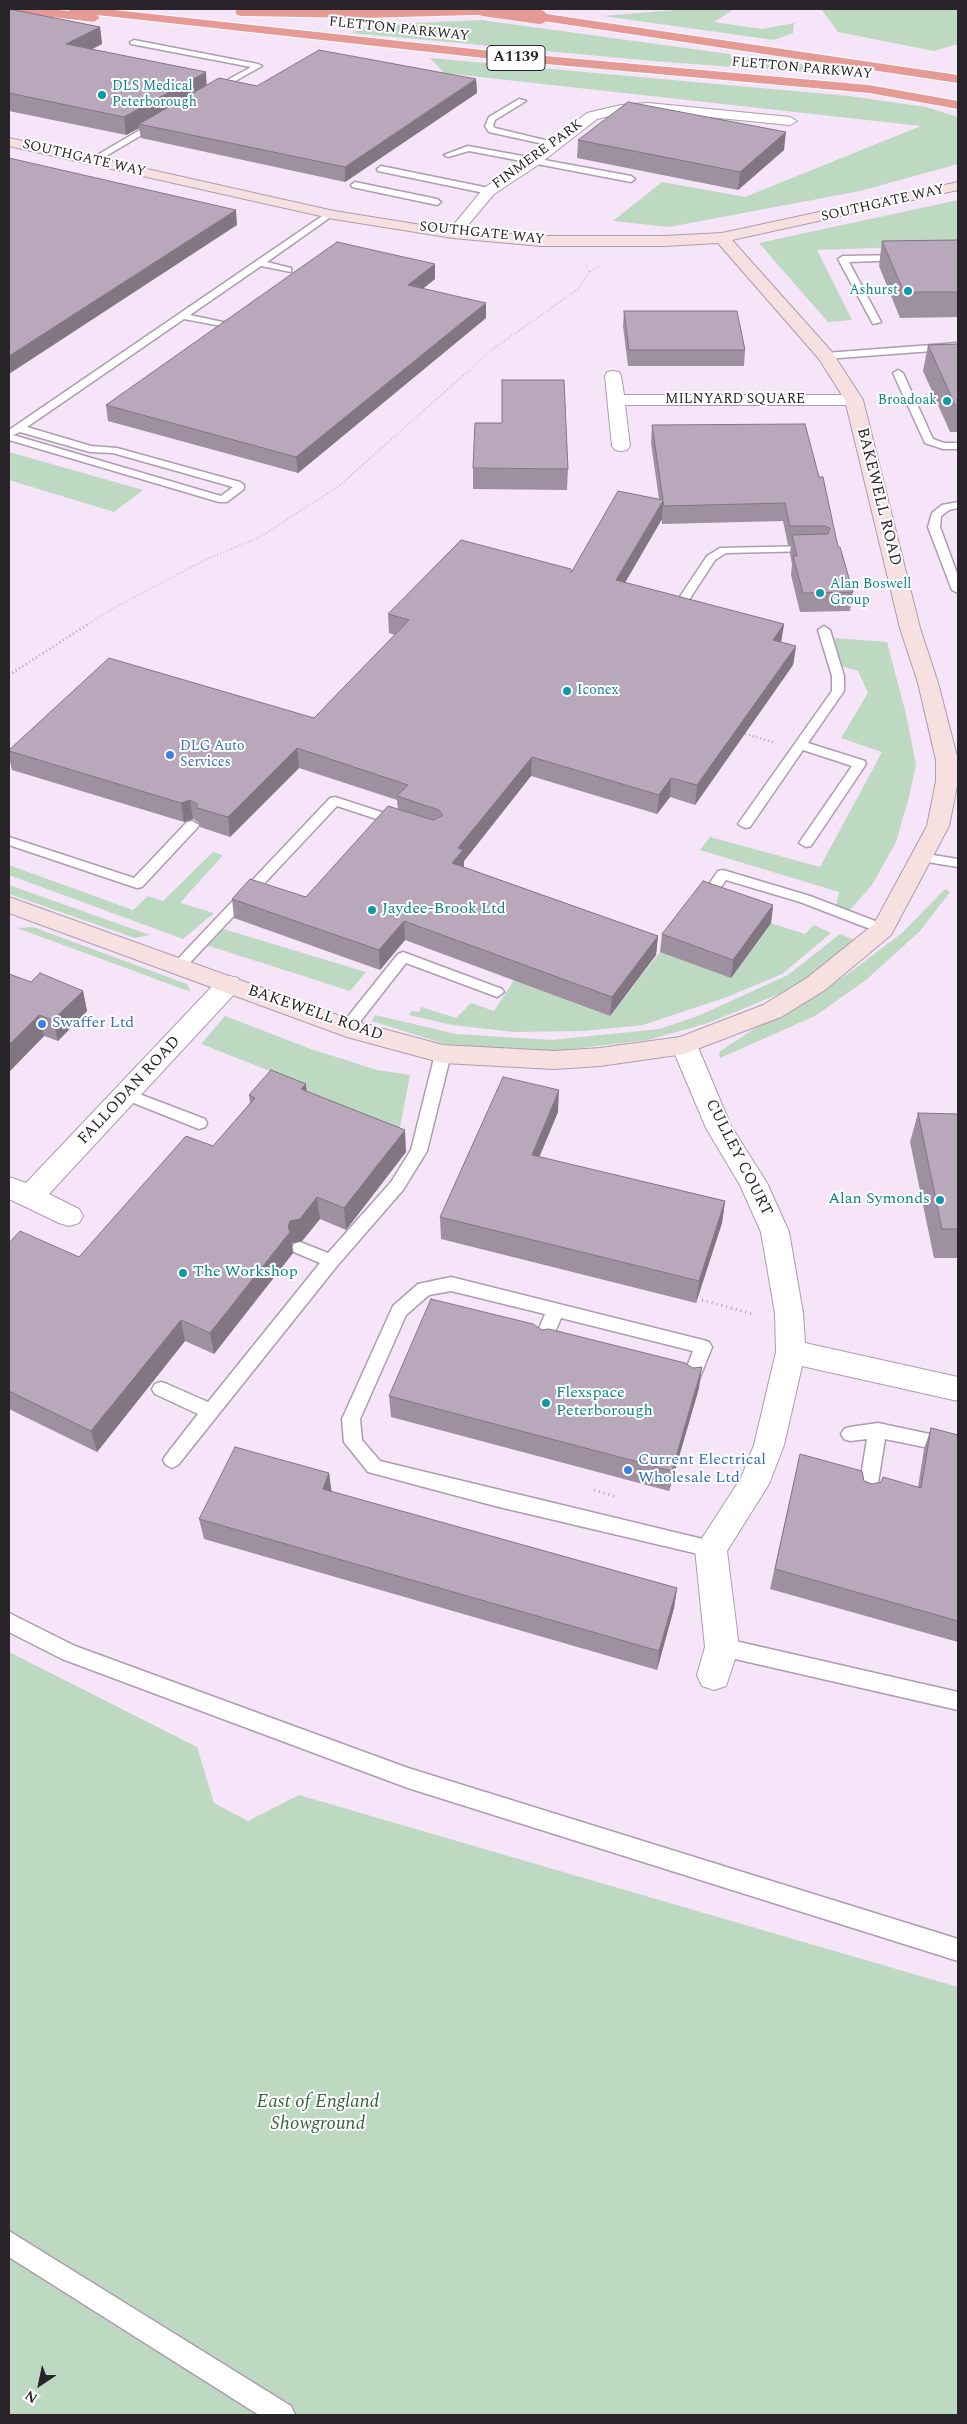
<!DOCTYPE html>
<html>
<head>
<meta charset="utf-8">
<style>
	body { margin:0 }
	#map { position:relative; width:967px; height:2424px; overflow:hidden; background:#f6e4f8; font-family:Spectral,serif }
	canvas { display:block }
	.frame { position:absolute; inset:0; border:10px solid #29232a; pointer-events:none }
	.north { position:absolute; left:15px; top:2359px; width:50px; height:50px; -webkit-text-stroke:4px #fff; paint-order:stroke; rotate:214deg; font-size:14px; font-weight:700; line-height:20px; text-align:center; color:#29232a }
	.north::after { content:''; display:block; margin:auto; width:18px; height:22px; background:#29232a; clip-path:polygon(50% 0,100% 100%,50% 72%,0 100%) }
</style>
</head>
<body>
<div id="map">
<canvas width="967" height="2424"></canvas>
<div class="frame"></div>
<div class="north">N</div>
</div>
<script>
const ctx = document.querySelector('canvas').getContext('2d');
ctx.lineJoin = 'round';
function fill(path, color) { ctx.fillStyle = color; ctx.fill(path, 'evenodd'); }
const toPath = rows => new Path2D(rows.map(r => 'M' + r).join(''));
function stroke(path, color, width, dash) { ctx.strokeStyle = color; ctx.lineWidth = width; ctx.lineCap = dash ? 'butt' : 'round'; ctx.setLineDash(dash || []); ctx.stroke(path); }
function write(font, color, halo, rows, align = 'center') {
  ctx.font = font + ' Spectral,serif'; ctx.lineWidth = 4; ctx.setLineDash([]); ctx.textBaseline = 'middle'; ctx.strokeStyle = halo; ctx.fillStyle = color; for (const [text, x, y, turn = 0] of rows) {
    ctx.save(); ctx.translate(x, y); ctx.rotate((+turn || 0) * Math.PI / 180); ctx.textAlign = isNaN(turn) ? turn : align; if (halo) ctx.strokeText(text, 0, 0); ctx.fillText(text, 0, 0); ctx.restore();
  }
}
fill(toPath([
	[686,9,734,9,714,22,762,29,794,23,793,33,774,40,603,16],
	[821,9,958,9,958,44,934,51,838,32],
	[481,20,846,70,840,75,653,61,352,33,369,25],
	[430,58,849,96,926,107,958,117,958,164,860,191,669,227,613,221,662,182,745,197,921,126,444,73],
	[958,200,958,245,817,250,852,320,828,322,759,243],
	[9,452,143,490,114,512,9,480],
	[834,638,887,642,906,714,916,765,909,797,896,842,872,885,850,910,836,906,839,892,700,850,710,837,820,867,882,752,841,738,868,693,858,671,842,666],
	[213,852,223,855,180,903,214,913,183,939,9,875,9,865,133,910,148,896,163,901],
	[9,885,150,935,135,938,9,894],
	[945,889,950,892,920,931,866,980,815,1016,720,1058,719,1052,760,1025,817,996,853,970,902,933],
	[771,923,805,934,814,925,831,933,782,974,727,997,643,1025,584,1031,514,1032,452,1025,409,1015,411,1011,419,1012,421,1007,456,1018,471,1003,494,1011,514,980,610,1016,660,952],
	[33,927,187,984,191,992,17,928],
	[220,928,366,972,350,991,206,945],
	[840,934,855,940,794,988,708,1023,648,1040,564,1050,528,1051,445,1044,372,1021,375,1015,456,1034,552,1040,659,1029,698,1016,788,975],
	[225,1016,311,1049,377,1070,410,1075,396,1148,274,1092,270,1071,201,1044],
	[9,1652,197,1747,214,1803,248,1821,299,1795,958,1987,958,2415,9,2415]
]), '#bdd9c2');
const lane = toPath([
	[134,40,258,64,262,66,214,93,210,91,211,89,251,67,131,44,130,42,134,40],
	[519,99,526,101,495,120,493,126,495,128,557,143,557,147,489,132,485,126,489,117,519,99],
	[155,121,162,123,96,162,89,160,155,121],
	[468,146,631,176,635,179,631,182,469,151,448,157,444,155,468,146],
	[381,166,489,188,493,191,489,194,378,171,377,169,381,166],
	[355,182,437,199,441,202,437,205,352,187,351,185,355,182],
	[328,212,335,214,267,262,291,268,291,272,261,266,190,315,232,324,232,328,184,319,27,427,91,446,117,448,240,482,244,485,244,489,227,502,219,502,9,440,9,430,328,212],
	[20,432,90,452,113,453,233,487,221,496,13,435,20,432],
	[902,255,907,258,905,260,849,262,881,322,873,324,838,259,843,256,902,255],
	[958,343,958,349,826,359,821,356,826,353,958,343],
	[898,370,903,373,933,439,944,443,958,443,958,449,943,449,925,443,893,373,898,370],
	[958,502,958,508,949,510,941,516,940,527,958,576,958,593,952,590,928,527,932,513,942,505,958,502],
	[811,546,815,547,815,551,726,553,715,560,689,600,681,600,679,598,707,556,720,548,811,546],
	[824,626,830,630,844,676,844,691,808,743,865,761,866,764,811,846,806,847,799,843,852,766,803,750,750,827,745,828,738,824,832,691,832,676,818,630,824,626],
	[335,797,406,820,408,823,401,827,337,806,184,969,174,969,172,966,174,963,330,798,335,797],
	[192,821,199,825,197,828,142,887,137,888,9,845,9,837,134,878,187,822,192,821],
	[920,853,958,859,958,867,915,860,913,857,915,854,920,853],
	[723,870,810,896,888,926,890,929,883,934,878,932,800,902,726,880,717,893,707,893,705,890,707,887,718,871,723,870],
	[403,952,502,989,504,992,497,997,492,995,406,963,352,1032,342,1032,340,1028,342,1024,398,954,403,952],
	[443,1049,448,1050,451,1054,427,1151,403,1190,337,1266,178,1465,172,1468,166,1465,163,1460,166,1455,198,1414,155,1394,152,1389,155,1384,161,1382,167,1384,208,1402,320,1263,294,1252,292,1248,294,1244,300,1242,328,1253,391,1182,411,1150,435,1054,438,1050,443,1049],
	[126,1089,205,1119,207,1123,205,1127,199,1129,121,1098,118,1094,121,1090,126,1089],
	[451,1277,703,1340,709,1342,712,1347,697,1385,691,1387,685,1385,682,1380,693,1351,561,1318,548,1348,542,1350,536,1348,533,1343,545,1314,451,1291,429,1295,406,1315,360,1419,362,1440,380,1461,711,1541,718,1543,720,1549,718,1555,711,1557,495,1506,368,1472,344,1442,342,1419,393,1306,418,1284,451,1277],
	[878,1423,958,1440,958,1454,885,1439,876,1495,874,1501,867,1503,860,1501,858,1495,867,1439,850,1441,844,1439,841,1434,844,1429,850,1427,878,1423],
	[9,1613,75,1646,408,1768,958,1939,958,1961,408,1788,62,1659,9,1632,9,1613],
	[722,1638,958,1692,958,1710,722,1656,715,1653,712,1647,715,1641,722,1638],
	[9,2231,291,2406,295,2415,259,2415,9,2257,9,2231]
]);
const street = toPath([
	[648,103,790,117,797,121,790,125,648,111,621,113,597,119,538,165,494,194,458,237,448,237,446,234,484,188,528,159,587,113,621,105,648,103],
	[613,371,619,372,621,376,624,395,854,395,860,396,863,400,860,404,854,405,625,405,630,446,627,450,621,451,615,450,612,446,605,376,607,372,613,371],
	[229,976,238,978,241,984,238,990,49,1194,79,1209,83,1216,79,1223,69,1226,59,1223,9,1199,9,1177,26,1183,220,978,229,976],
	[684,1036,693,1039,697,1045,731,1126,767,1183,789,1232,803,1313,805,1343,958,1377,958,1401,802,1366,784,1445,769,1484,727,1551,739,1647,726,1686,714,1690,702,1686,697,1675,705,1647,695,1549,741,1478,754,1445,776,1352,775,1313,761,1232,740,1185,706,1128,671,1045,675,1039,684,1036]
]);
const secondary = toPath([
	[9,138,334,211,453,230,541,236,664,236,722,233,958,182,958,190,732,240,832,352,863,400,920,628,938,683,958,760,958,781,949,826,891,935,825,990,781,1017,684,1054,600,1066,554,1069,443,1063,347,1037,9,913,9,897,354,1021,443,1045,554,1051,600,1048,680,1037,763,1005,807,978,874,924,927,826,936,781,936,760,918,683,900,628,845,400,819,359,718,243,664,246,541,246,453,238,334,219,9,146,9,138]
]);
const highway = toPath([
	[12,9,47,9,70,11,68,9,105,9,501,52,869,85,958,101,958,109,869,93,501,60,97,15,100,18,94,22,18,13,12,9],
	[237,9,518,9,519,10,513,14,363,18,241,16,237,15,235,12,237,9],
	[540,13,958,75,958,83,536,20,534,17,536,14,540,13]
]);
stroke(lane, '#ad9caf', 3);
stroke(street, '#ad9caf', 2);
stroke(secondary, '#ad9caf', 2);
stroke(highway, '#fff', 2);
stroke(toPath([
	[586,264,589,273],
	[590,271,601,266]
]), '#b0a2b1', 1, [0.5, 2]);
stroke(toPath([
	[88,624,114,608,207,559,260,537,339,486,493,349,578,289,590,271]
]), '#b0a2b1', 2, [0.5, 2.5]);
stroke(toPath([
	[9,675,90,623],
	[745,734,773,742]
]), '#b0a2b1', 2.5, [1, 3]);
stroke(toPath([
	[702,1300,753,1314],
	[594,1490,618,1497]
]), '#b0a2b1', 3, [1, 4]);
fill(lane, '#fff');
fill(street, '#fff');
fill(secondary, '#f7e1e0');
fill(highway, '#e59a96');
const highwayBridge = toPath([
	[483,9,540,17]
]);
stroke(highwayBridge, '#fff', 15, []);
stroke(highwayBridge, '#e59a96', 14);
fill(toPath([
	[9,9,100,27,102,44,92,49,207,85,257,86,476,79,477,93,345,182,141,138,139,128,126,135,9,111],
	[578,140,784,150,738,190,577,158],
	[958,240,958,317,900,318,879,266,882,241],
	[435,264,435,279,423,288,486,318,298,473,108,421,106,405],
	[624,311,745,350,744,366,628,366,623,326],
	[958,344,958,432,950,432,923,371,928,345],
	[652,425,819,477,838,547,853,592,850,611,800,612,791,575,792,564,790,554,791,545,788,545,783,521,662,524,662,519,625,583,784,624,781,642,796,646,793,665,695,805,670,797,657,814,531,776,464,861,464,867,658,936,656,955,610,1016,405,940,380,970,234,918,232,899,306,897,398,809,397,800,299,768,230,837,200,827,199,823,193,819,184,822,12,770,9,757,9,750,314,718,395,635,389,633,388,614,571,573,659,499,651,443],
	[473,468,568,469,567,490,473,489],
	[773,905,771,923,731,978,660,952,662,934],
	[9,974,31,982,83,991,87,1011,58,1041,44,1036,9,1072],
	[306,1084,306,1091,406,1152,346,1230,320,1219,302,1241,292,1243,292,1245,293,1253,214,1354,185,1341,97,1452,9,1409,9,1243,79,1257,213,1146,250,1103,249,1095],
	[558,1112,539,1157,725,1201,722,1223,696,1303,441,1239,440,1217],
	[918,1113,958,1114,958,1258,934,1258,910,1142],
	[542,1330,699,1388,669,1491,391,1417,389,1396],
	[931,1428,958,1435,958,1642,770,1589,800,1454,872,1484,918,1487,924,1449],
	[329,1473,331,1492,677,1588,674,1608,657,1670,204,1539,199,1519]
]), '#9f90a1');
fill(toPath([
	[100,27,102,44,69,61,66,44],
	[206,72,207,89,139,124,139,128,126,135,124,117],
	[476,79,477,93,345,182,345,167],
	[786,132,784,150,738,190,740,172],
	[236,210,237,225,9,374,9,356],
	[435,264,435,279,409,300,408,285],
	[486,303,486,318,298,473,296,457],
	[663,501,662,519,615,599,616,580],
	[784,624,781,643,773,640],
	[796,646,793,665,695,805,697,785],
	[297,748,299,768,230,837,228,817],
	[532,757,531,776,464,861,464,870,452,863,458,848],
	[671,778,670,797,657,814,659,795],
	[190,800,193,819,184,822,181,803],
	[773,905,771,923,731,978,733,960],
	[404,921,405,940,380,970,379,950],
	[658,936,656,955,610,1016,612,997],
	[83,991,87,1011,58,1041,53,1020],
	[39,1015,44,1036,9,1072,9,1045],
	[306,1084,308,1106,301,1089],
	[559,1090,558,1112,531,1177,532,1155],
	[405,1130,406,1152,346,1230,344,1208],
	[317,1197,320,1219,302,1241,292,1243,292,1245,293,1253,214,1354,210,1333,288,1227,290,1221],
	[725,1201,722,1223,696,1303,699,1281],
	[181,1320,185,1341,97,1452,91,1431],
	[702,1367,699,1388,669,1491,672,1471],
	[329,1473,332,1494,323,1489],
	[677,1588,674,1608,657,1670,659,1651]
]), '#827683');
const building = toPath([
	[9,9,100,27,66,44,206,72,124,117,9,93,9,9],
	[319,50,476,79,345,167,139,124,219,78,257,86,319,50],
	[628,102,786,132,740,172,578,140,628,102],
	[9,158,236,210,9,356,9,158],
	[958,240,958,292,904,292,882,241,958,240],
	[337,242,435,264,408,285,486,303,296,457,106,405,337,242],
	[624,311,737,311,745,350,629,350,624,311],
	[958,344,958,405,955,405,928,345,958,344],
	[502,380,564,380,568,469,473,468,475,423,502,423,502,380],
	[805,424,819,477,823,477,838,547,840,547,853,592,803,593,793,556,797,556,792,535,828,534,830,528,824,526,790,526,785,503,664,506,663,501,616,580,784,624,773,640,796,646,697,785,671,778,659,795,532,757,458,848,463,850,452,863,658,936,612,997,404,921,379,950,232,899,250,879,306,897,388,806,433,820,442,816,442,814,439,810,397,796,408,785,297,748,228,817,197,808,197,804,190,800,181,803,9,751,9,750,109,658,314,718,409,620,388,614,461,540,571,569,571,573,618,491,663,500,652,425,805,424],
	[703,881,773,905,733,960,662,934,703,881],
	[40,973,83,991,53,1020,39,1015,9,1045,9,974,31,982,40,973],
	[271,1070,306,1084,301,1089,405,1130,344,1208,317,1197,300,1219,290,1221,288,1227,290,1232,210,1333,181,1320,91,1431,9,1391,9,1243,20,1231,79,1257,186,1136,213,1146,255,1098,249,1095,271,1070],
	[503,1077,559,1090,532,1155,725,1201,699,1281,440,1217,503,1077],
	[918,1113,958,1114,958,1229,942,1229,918,1113],
	[431,1299,533,1324,542,1330,549,1329,685,1363,693,1368,702,1367,672,1471,389,1396,431,1299],
	[931,1428,958,1435,958,1621,775,1569,800,1454,862,1471,864,1481,872,1484,881,1482,883,1477,921,1488,931,1428],
	[235,1447,329,1473,323,1489,677,1588,659,1651,199,1519,235,1447]
]);
fill(building, '#b9a8bb');
stroke(building, '#827683', 1);
for (const [x, y, r, color] of [
	[102,95,5,"#0f9aa8"],
	[908,291,5,"#0f9aa8"],
	[947,401,5,"#0f9aa8"],
	[820,593,5,"#0f9aa8"],
	[567,691,5,"#0f9aa8"],
	[170,755,5,"#3f7fe0"],
	[372,910,5,"#0f9aa8"],
	[42,1024,5,"#3f7fe0"],
	[940,1200,5,"#0f9aa8"],
	[183,1273,5,"#0f9aa8"],
	[546,1403,5,"#0f9aa8"],
	[628,1470,5,"#3f7fe0"]
]) { const dot = new Path2D(); dot.arc(x, y, r, 0, 2 * Math.PI); ctx.fillStyle = color; ctx.fill(dot); stroke(dot, '#fff', 2); }
write('14px', '#29232a', '#fff', [
	["FLETTON PARKWAY",399,30,6],
	["FLETTON PARKWAY",802,69,5],
	["FINMERE PARK",538,155,-36],
	["SOUTHGATE WAY",84,159,13],
	["SOUTHGATE WAY",883,204,-13],
	["SOUTHGATE WAY",482,234,6],
	["MILNYARD SQUARE",735,400]
]);
write('14px', '#0d838f', '#fff', [
	["DLS Medical",112,87],
	["Peterborough",112,103],
	["Ashurst",898,291,"right"],
	["Broadoak",937,401,"right"],
	["Alan Boswell",830,585],
	["Group",830,601],
	["Iconex",577,691]
], 'left');
write('14px', '#366cbe', '#fff', [
	["DLG Auto",180,747],
	["Services",180,763]
], 'left');
for (const [x, y, w] of [
	[516,58,58]
]) { const box = new Path2D(); box.roundRect(x - w / 2, y - 12.5, w, 25, 4); ctx.fillStyle = '#fff'; ctx.fill(box); stroke(box, '#29232a', 1); }
write('bold 15px', '#29232a', null, [
	["A1139",516,58]
]);
write('16px', '#29232a', '#fff', [
	["BAKEWELL ROAD",878,497,76],
	["BAKEWELL ROAD",315,1014,19],
	["FALLODAN ROAD",130,1091,-47],
	["CULLEY COURT",738,1158,63]
]);
write('16px', '#0d838f', '#fff', [
	["Jaydee-Brook Ltd",382,910],
	["Alan Symonds",930,1200,"right"],
	["The Workshop",193,1273],
	["Flexspace",556,1394],
	["Peterborough",556,1412]
], 'left');
write('16px', '#366cbe', '#fff', [
	["Swaffer Ltd",52,1024],
	["Current Electrical",638,1461],
	["Wholesale Ltd",638,1479]
], 'left');
write('italic 19px', '#366341', '#fff', [
	["East of England",318,2103],
	["Showground",318,2125]
]);
</script>
</body>
</html>
